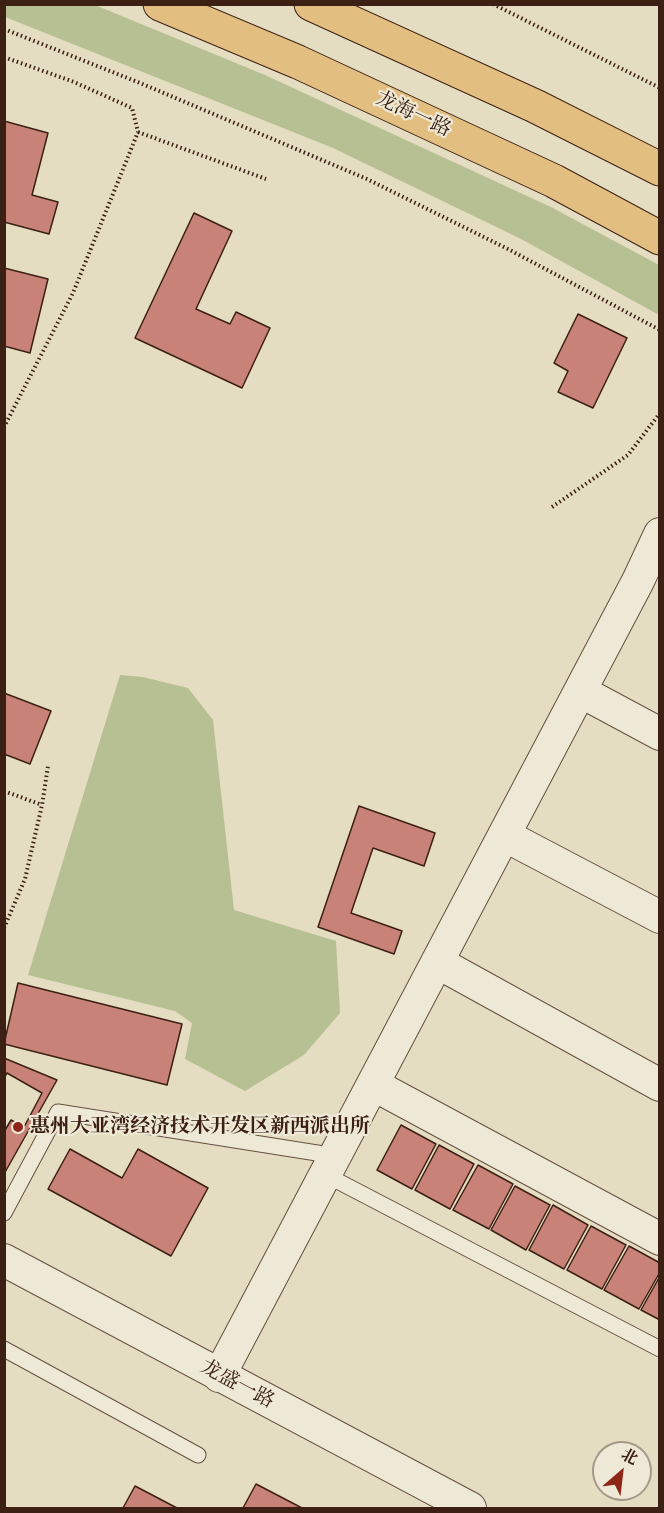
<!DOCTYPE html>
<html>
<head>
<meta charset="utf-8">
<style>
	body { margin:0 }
	#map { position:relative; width:664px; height:1513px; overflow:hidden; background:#e5ddc2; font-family:Cardo,"Noto Serif SC",serif }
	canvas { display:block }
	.frame { position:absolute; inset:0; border:6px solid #3c2014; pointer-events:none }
	.north { position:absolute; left:592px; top:1441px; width:60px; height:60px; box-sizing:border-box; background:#eee9d7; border:2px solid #a79989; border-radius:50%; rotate:28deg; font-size:16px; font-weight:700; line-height:24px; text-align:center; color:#3c2014 }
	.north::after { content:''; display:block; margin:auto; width:21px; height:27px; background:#8f2418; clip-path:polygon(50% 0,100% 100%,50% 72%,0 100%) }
</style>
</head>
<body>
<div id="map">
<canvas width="664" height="1513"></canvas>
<div class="frame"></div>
<div class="north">北</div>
</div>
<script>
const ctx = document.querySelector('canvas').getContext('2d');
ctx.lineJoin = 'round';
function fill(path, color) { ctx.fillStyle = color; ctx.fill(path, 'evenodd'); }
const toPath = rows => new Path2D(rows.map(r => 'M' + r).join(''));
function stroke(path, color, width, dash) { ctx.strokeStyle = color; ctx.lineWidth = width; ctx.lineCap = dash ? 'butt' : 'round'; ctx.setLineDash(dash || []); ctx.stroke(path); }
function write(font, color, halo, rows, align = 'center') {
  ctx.font = font + ' Cardo,"Noto Serif SC",serif'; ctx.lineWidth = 4.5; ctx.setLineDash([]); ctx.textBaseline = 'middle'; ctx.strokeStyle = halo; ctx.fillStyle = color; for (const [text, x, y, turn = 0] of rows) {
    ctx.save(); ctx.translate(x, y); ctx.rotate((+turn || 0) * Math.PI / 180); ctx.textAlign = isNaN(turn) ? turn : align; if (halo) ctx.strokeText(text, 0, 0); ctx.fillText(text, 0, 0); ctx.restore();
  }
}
fill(toPath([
	[4,5,95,5,265,75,551,207,659,265,659,315,521,239,333,148,5,17],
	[120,675,143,677,188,688,213,720,234,910,336,941,340,1013,304,1055,245,1091,185,1059,192,1023,175,1011,28,975]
]), '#b7c092');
const building = toPath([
	[4,121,48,133,32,195,58,202,49,234,4,222,4,121],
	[194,213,232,231,196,309,230,324,236,312,270,328,242,388,135,338,194,213],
	[4,268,48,279,30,353,4,346,4,268],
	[578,314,627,338,593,408,558,392,568,371,554,363,578,314],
	[4,693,51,711,30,764,4,754,4,693],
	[359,806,435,833,424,866,373,848,351,913,402,931,394,954,318,927,359,806],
	[18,983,182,1024,167,1085,4,1044,18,983],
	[4,1058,57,1080,4,1174,4,1058],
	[7,1073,42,1093,24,1127,11,1120,4,1132,4,1078,7,1073],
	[401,1125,436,1144,412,1189,377,1170,401,1125],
	[439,1145,474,1164,450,1209,415,1190,439,1145],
	[70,1149,122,1178,138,1149,208,1188,171,1256,48,1189,70,1149],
	[478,1165,513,1184,489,1229,453,1210,478,1165],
	[515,1186,550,1205,526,1250,491,1230,515,1186],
	[553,1205,588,1225,564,1269,529,1250,553,1205],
	[591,1226,626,1245,602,1289,567,1270,591,1226],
	[629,1246,660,1263,660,1272,639,1309,604,1290,629,1246],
	[660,1276,660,1320,641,1310,660,1276],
	[256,1484,302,1508,243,1508,256,1484],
	[135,1486,177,1508,123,1508,135,1486]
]);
fill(building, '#c98277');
stroke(building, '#3c2014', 1.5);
const lane = toPath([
	[326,1175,660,1349],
	[4,1213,58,1112,336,1156],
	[4,1349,198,1455]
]);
const street = toPath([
	[580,691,660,734],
	[504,835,660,917],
	[437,962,660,1085],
	[374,1085,660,1239],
	[4,1260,470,1508],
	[219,1376,638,581,660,534]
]);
const primary = toPath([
	[160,4,298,62,554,181,660,238],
	[311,4,535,106,660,169]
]);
stroke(lane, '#664f40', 17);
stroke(street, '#664f40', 34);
stroke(primary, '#3c2014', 35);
stroke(toPath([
	[493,4,660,88],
	[4,29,140,83,367,179,506,248,660,330],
	[4,57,74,82,132,108,138,132,73,293,4,427],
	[138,132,266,179],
	[552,507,628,455,660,413],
	[4,791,42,805],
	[4,928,25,879,42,805,48,766]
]), '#3c2014', 4, [1.5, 3]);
stroke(lane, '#eee9d7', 15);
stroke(street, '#eee9d7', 32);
stroke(primary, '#e2be81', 33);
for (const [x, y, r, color] of [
	[18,1127,6,"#8f2418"]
]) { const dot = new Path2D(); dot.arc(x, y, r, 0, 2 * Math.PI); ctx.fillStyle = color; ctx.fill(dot); stroke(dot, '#eee9d7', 2); }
write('20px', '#3c2014', '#eee9d7', [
	["龙海一路",413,115,25],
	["龙盛一路",237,1385,28]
]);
write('bold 20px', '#3c2014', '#eee9d7', [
	["惠州大亚湾经济技术开发区新西派出所",30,1127]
], 'left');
</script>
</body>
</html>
